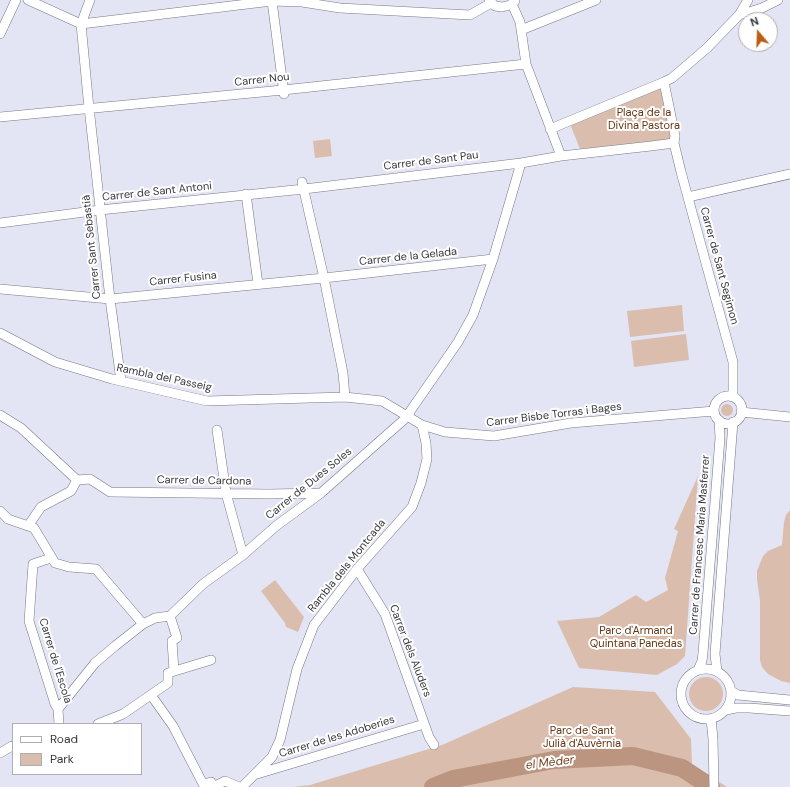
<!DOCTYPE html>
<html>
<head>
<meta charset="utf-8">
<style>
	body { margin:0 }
	#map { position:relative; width:790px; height:787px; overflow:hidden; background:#e4e5f4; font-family:"DM Sans",sans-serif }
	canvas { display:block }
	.legend { position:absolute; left:12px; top:723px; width:130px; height:52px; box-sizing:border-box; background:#fff; border:1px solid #afafb1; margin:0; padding:5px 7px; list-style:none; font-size:12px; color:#37373d }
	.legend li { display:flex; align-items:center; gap:8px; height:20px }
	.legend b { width:20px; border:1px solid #afafb1 }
	.north { position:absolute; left:738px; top:12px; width:40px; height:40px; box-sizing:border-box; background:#fff; border:1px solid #afafb1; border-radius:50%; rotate:341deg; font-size:11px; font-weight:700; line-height:16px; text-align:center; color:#37373d }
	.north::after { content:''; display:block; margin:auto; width:14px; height:18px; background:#bb5d12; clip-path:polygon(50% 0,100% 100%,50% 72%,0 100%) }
</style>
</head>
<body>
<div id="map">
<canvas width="790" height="787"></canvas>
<ul class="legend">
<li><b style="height:5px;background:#fff"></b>Road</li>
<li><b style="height:11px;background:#dabdad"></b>Park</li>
</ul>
<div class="north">N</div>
</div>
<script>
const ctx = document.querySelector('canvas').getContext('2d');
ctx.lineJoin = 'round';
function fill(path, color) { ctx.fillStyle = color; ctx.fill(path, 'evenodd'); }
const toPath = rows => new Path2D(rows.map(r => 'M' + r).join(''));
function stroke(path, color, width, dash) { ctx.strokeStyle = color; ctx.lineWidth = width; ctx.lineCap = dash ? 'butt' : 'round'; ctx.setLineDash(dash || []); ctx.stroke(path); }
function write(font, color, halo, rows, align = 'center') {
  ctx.font = font + ' "DM Sans",sans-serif'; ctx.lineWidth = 4; ctx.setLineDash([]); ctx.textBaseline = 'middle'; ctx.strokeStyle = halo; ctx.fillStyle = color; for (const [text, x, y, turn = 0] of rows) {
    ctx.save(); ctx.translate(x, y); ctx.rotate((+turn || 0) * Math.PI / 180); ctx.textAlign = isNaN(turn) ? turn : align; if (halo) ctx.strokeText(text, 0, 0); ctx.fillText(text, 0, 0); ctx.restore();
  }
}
fill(toPath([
	[663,87,672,139,580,149,570,124],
	[330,139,332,156,315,158,313,141],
	[682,305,684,331,630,337,627,311],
	[686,334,689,360,634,367,631,341],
	'721 410a6 6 0 1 1 12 0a6 6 0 1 1-12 0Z',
	[698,476,685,656,677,664,657,675,579,668,557,621,599,617,636,595,646,602,668,590,665,578,678,531,674,529],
	[790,510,790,683,781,681,768,674,762,667,760,660,760,601,757,579,757,571,763,556,768,551,782,545,784,522,786,515],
	[275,580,304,617,298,632,286,627,285,623,261,591],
	'689 694a17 17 0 1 1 34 0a17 17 0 1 1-34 0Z',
	[573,687,655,692,691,739,692,764,727,787,293,787,310,785,442,745]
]), '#dabdad');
stroke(toPath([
	[433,787,453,779,554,760,633,756,682,768,711,787]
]), '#bb957f', 18);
const street = toPath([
	[28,0,81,24,272,1,302,2,340,8,470,15,491,3],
	[90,0,81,24,88,98,110,299,121,381],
	[489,0,495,6,502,7,510,5,515,1],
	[272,1,284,94],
	[512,4,520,22,526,64,561,156],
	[739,15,762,8,778,0],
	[521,30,596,0],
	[0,34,16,0],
	[664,82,675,136,674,143,681,172,733,362,733,397],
	[0,117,283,90,526,64],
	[550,129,664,82,672,78,707,48,739,15,748,0],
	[302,182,324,278,343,373,345,397],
	[246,194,258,284],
	[688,197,790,174],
	[0,223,100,210,304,189,521,163,561,156,651,146,674,143],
	[0,289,110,299,324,278,493,259],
	[0,333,55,362,112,379,207,401,345,397,382,401,422,425,445,432,494,436,571,423,714,411],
	'714 410a14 14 0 1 1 28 0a14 14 0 1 1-28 0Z',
	[741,412,790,417],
	[0,415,21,428,77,480],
	[217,430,226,493,243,555],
	[77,480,90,479,110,492,269,494,321,493],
	[0,511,8,519,34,528,55,563,69,567,96,569,143,624],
	[28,526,41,507,71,491,77,480],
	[51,558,33,564,29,621,55,704,58,709,59,724],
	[357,569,385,614,429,737,434,745],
	[170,616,177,638,172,641,174,671],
	'681 694a25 25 0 1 1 50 0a25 25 0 1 1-50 0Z',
	[698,670,702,661,703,653,720,438,719,420],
	[717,671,715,654,733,422],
	[731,691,738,695,790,700],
	[151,695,173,726,203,784,211,782,213,787],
	[58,709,95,663,115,646,143,624,155,618,170,616,203,584,243,555,276,526,321,493,407,417,411,410,458,342,473,315,493,259,521,163],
	[726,710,736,708,749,708,790,711],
	[711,719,713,739,714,787],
	[98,724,123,714,168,683,168,673,211,660],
	[0,753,12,746,13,747],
	[257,774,424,724],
	[213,787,225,781,239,787],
	[242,787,272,757,280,740,297,669,314,625,357,569,412,507,421,483,427,459,426,443,422,425]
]);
stroke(street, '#777886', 10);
stroke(street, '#fff', 9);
write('11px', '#37373d', '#fff', [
	["Carrer Nou",262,80,-6],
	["Carrer de Sant Pau",431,161,-7],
	["Carrer de Sant Antoni",157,192,-6],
	["Carrer Sant Sebastià",92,247,-96],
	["Carrer de la Gelada",408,257,-6],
	["Carrer de Sant Segimon",719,266,75],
	["Carrer Fusina",183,279,-6],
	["Rambla del Passeig",164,378,12],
	["Carrer Bisbe Torras i Bages",554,415,-7],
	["Carrer de Cardona",204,481,1],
	["Carrer de Dues Soles",309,484,-39],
	["Carrer de Francesc Maria Masferrer",700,545,-86],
	["Rambla dels Montcada",347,566,-51],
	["Carrer dels Aluders",410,651,69],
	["Carrer de l'Escola",55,661,73],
	["Carrer de les Adoberies",337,737,-17]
]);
write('11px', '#663410', '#fff', [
	["Plaça de la",644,113],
	["Divina Pastora",644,126],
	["Parc d'Armand",636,631],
	["Quintana Panedas",636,644],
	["Parc de Sant",582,731],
	["Julià d'Auvèrnia",582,744]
]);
write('italic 12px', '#75411f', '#fff', [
	["el Mèder",550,763,-7]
]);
</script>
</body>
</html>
